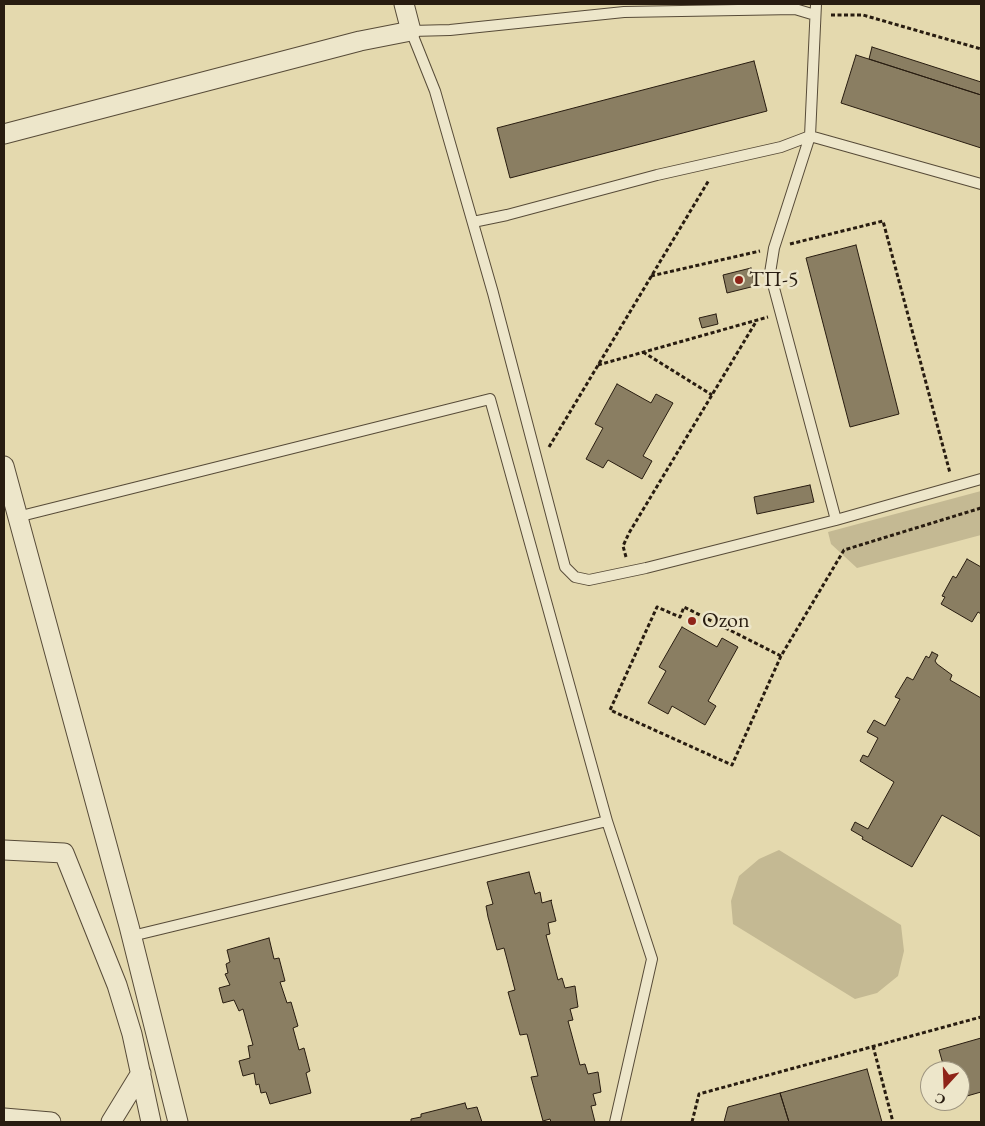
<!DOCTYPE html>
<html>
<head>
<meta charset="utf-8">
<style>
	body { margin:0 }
	#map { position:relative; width:985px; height:1126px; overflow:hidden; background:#e4d9ae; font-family:"EB Garamond",serif }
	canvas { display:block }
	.frame { position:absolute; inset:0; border:5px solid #281c10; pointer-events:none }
	.north { position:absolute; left:920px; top:1061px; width:50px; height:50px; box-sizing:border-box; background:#ede6ca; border:1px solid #9e9580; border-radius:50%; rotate:200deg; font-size:14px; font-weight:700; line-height:20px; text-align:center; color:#281c10 }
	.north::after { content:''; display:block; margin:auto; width:18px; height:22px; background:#8f2418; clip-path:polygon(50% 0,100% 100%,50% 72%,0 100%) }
</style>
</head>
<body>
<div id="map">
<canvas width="985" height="1126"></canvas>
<div class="frame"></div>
<div class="north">С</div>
</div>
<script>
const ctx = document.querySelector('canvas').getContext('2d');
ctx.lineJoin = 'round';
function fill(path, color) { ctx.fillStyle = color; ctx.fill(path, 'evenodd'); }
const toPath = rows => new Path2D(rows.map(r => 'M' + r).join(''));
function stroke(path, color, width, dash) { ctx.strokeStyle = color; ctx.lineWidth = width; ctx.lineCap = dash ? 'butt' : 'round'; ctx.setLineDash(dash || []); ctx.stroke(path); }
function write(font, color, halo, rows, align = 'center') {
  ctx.font = font + ' "EB Garamond",serif'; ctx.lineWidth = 5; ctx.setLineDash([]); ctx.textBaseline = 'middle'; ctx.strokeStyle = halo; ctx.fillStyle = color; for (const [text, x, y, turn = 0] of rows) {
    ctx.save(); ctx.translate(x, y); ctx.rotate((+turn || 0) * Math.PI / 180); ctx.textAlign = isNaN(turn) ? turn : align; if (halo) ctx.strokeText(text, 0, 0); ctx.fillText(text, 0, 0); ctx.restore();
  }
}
fill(toPath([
	[981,491,981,535,857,568,831,544,828,532],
	[779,850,901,925,904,951,898,976,877,993,855,999,733,924,731,901,739,876,759,859]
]), '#c4b993');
const building = toPath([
	[872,47,981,82,981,95,869,59,872,47],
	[856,55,981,95,981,148,841,103,856,55],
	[754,61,767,111,510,178,497,128,754,61],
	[856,245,899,414,850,427,806,258,856,245],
	[751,268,755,286,727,293,723,275,751,268],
	[716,314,718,324,702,328,699,318,716,314],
	[617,384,651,403,656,394,673,403,643,456,652,461,642,479,608,460,603,468,586,459,603,428,595,424,617,384],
	[810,485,814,502,757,514,754,497,810,485],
	[967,559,981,567,981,614,978,612,972,622,941,604,945,597,942,596,953,576,956,578,967,559],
	[682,627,717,647,722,638,738,647,708,701,716,706,705,725,672,706,668,714,648,703,666,671,659,667,682,627],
	[932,652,938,655,935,661,937,664,952,675,950,680,981,698,981,837,942,815,912,867,862,839,863,837,851,830,855,822,868,829,894,782,860,761,863,755,868,757,878,738,867,732,874,720,885,726,900,699,895,697,907,677,913,680,926,656,929,658,932,652],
	[529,872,535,894,540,892,542,903,552,900,551,901,556,921,548,923,550,934,546,935,558,980,562,978,565,988,575,986,578,1007,570,1009,573,1020,568,1021,580,1065,585,1064,588,1074,598,1072,601,1092,593,1094,596,1105,591,1106,595,1122,551,1122,550,1119,543,1121,531,1077,538,1076,527,1034,520,1035,508,992,515,990,504,948,497,950,488,917,486,906,493,904,487,882,529,872],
	[269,938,274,959,279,958,285,981,280,982,287,1003,291,1002,298,1026,293,1028,299,1050,304,1048,310,1071,306,1073,311,1093,270,1104,266,1092,261,1093,259,1084,256,1085,254,1073,243,1076,239,1061,250,1058,248,1046,253,1045,243,1009,239,1011,234,1000,223,1003,219,988,230,985,225,974,228,973,226,964,230,962,227,950,269,938],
	[981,1038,981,1092,960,1098,960,1071,945,1071,939,1050,981,1038],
	[867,1069,882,1122,789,1122,780,1093,867,1069],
	[780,1093,789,1122,724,1122,728,1107,780,1093],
	[465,1103,467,1109,477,1107,482,1122,411,1122,411,1119,421,1117,421,1114,465,1103]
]);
fill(building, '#8a7e62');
stroke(building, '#281c10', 1);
const lane = toPath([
	[816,4,810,136,981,184],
	[815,15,795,9,624,12,450,30,411,31,435,91,493,293,565,567,575,577,589,580,646,568,836,520,981,479],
	[473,222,507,215,657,175,781,147,810,136,774,248,770,273,836,520],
	[17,517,490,399,607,821],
	[132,936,607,821,652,959,615,1122]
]);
const street = toPath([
	[4,134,360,41,411,31,404,4],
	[4,466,129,926,178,1122],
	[4,850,64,853,117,985,132,1034,151,1122],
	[4,1118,51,1122],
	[111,1122,141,1073]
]);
stroke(lane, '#574b38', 12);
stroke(street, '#574b38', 21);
stroke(toPath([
	[831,15,863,15,981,49],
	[790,244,883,221,950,473],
	[651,276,760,251],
	[643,352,712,395],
	[598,365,768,317],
	[549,447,709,180],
	[626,557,623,546,629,533,757,320],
	[781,656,732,765,610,710,657,607,680,617,684,607,781,656,844,550,981,508],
	[873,1046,893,1122],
	[692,1122,699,1094,981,1017]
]), '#281c10', 3, [4, 2.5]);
stroke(lane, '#ede6ca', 10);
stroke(street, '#ede6ca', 19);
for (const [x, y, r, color] of [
	[739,280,5,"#8f2418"],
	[692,621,5,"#8f2418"]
]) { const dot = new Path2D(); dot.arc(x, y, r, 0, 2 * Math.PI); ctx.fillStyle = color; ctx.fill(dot); stroke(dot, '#ede6ca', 2); }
write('22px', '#281c10', '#ede6ca', [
	["ТП-5",749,280],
	["Ozon",702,621]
], 'left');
</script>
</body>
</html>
